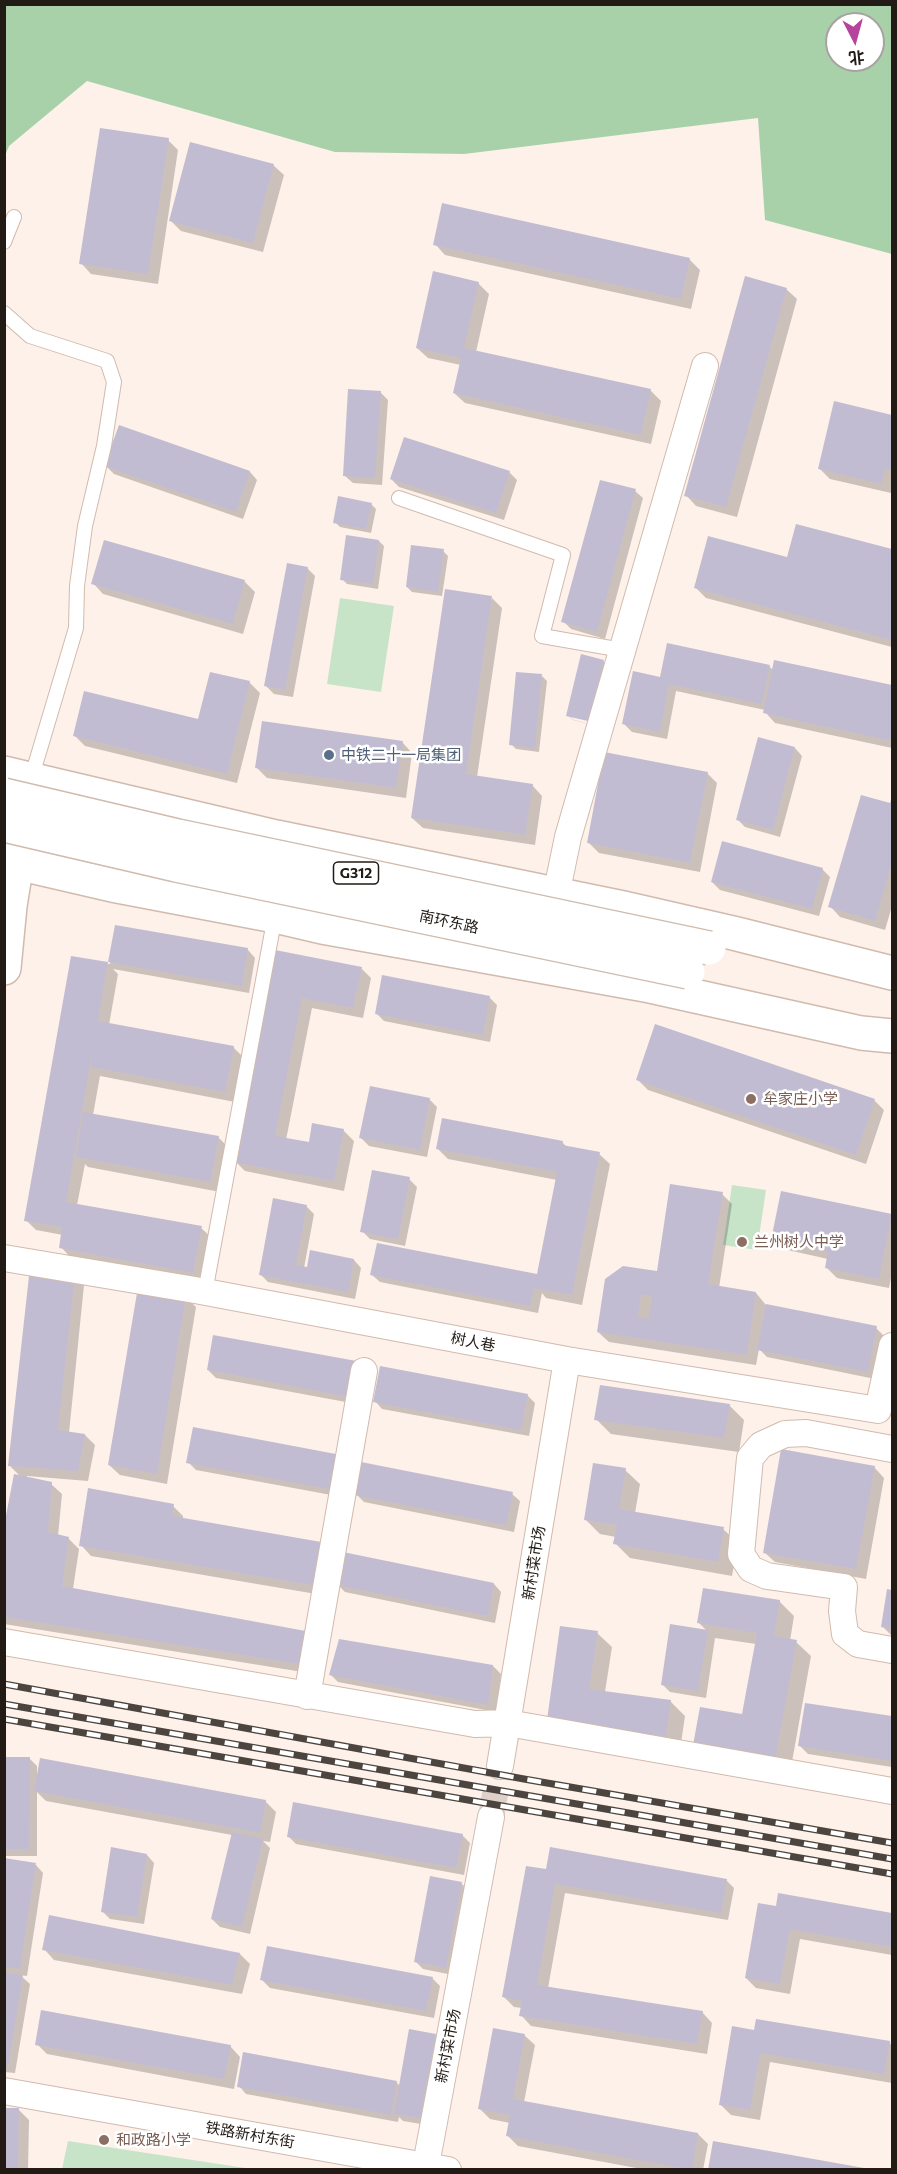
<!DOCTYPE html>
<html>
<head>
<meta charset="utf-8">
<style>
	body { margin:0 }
	#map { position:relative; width:897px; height:2174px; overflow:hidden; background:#fef1e9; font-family:Commissioner,"Noto Sans SC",sans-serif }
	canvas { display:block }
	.frame { position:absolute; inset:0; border:6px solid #211a15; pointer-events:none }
	.north { position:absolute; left:825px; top:12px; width:60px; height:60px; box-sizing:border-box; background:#fff; border:2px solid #a6a3a1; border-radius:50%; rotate:174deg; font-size:16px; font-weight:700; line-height:24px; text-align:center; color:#211a15 }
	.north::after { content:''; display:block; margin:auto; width:21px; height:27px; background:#b6439c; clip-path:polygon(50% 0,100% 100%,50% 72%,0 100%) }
</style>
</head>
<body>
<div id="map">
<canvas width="897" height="2174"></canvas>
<div class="frame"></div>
<div class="north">北</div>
</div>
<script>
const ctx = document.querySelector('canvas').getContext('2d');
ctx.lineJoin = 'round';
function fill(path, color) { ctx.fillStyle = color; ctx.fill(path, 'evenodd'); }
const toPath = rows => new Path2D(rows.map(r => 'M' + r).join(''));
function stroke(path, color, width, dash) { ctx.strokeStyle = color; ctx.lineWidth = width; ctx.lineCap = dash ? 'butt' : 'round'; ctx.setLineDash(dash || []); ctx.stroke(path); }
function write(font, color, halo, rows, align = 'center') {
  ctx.font = font + ' Commissioner,"Noto Sans SC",sans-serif'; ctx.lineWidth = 5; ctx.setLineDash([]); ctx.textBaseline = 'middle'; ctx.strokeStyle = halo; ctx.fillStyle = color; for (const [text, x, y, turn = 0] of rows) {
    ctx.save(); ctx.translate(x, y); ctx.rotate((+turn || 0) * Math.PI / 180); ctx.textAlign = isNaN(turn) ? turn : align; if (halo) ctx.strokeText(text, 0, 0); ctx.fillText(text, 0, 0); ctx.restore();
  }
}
fill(toPath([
	[340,598,394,606,381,692,327,684],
	[732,1185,766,1190,757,1250,723,1245],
	[68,2141,252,2169,62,2169]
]), '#c8e4c8');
fill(toPath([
	[5,4,892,5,892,254,765,220,758,118,464,154,335,152,87,81,9,146,5,156],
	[837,24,873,24,873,60,837,60]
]), '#a9d1a9');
fill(toPath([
	[168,140,178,150,158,284,91,274,81,263],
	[273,165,284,175,263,252,181,231,170,220],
	[435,244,689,259,700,270,691,309,445,255],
	[478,283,489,294,476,352,650,390,661,401,651,444,465,403,454,393,461,365,428,358,417,348],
	[786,289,797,299,737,517,696,506,686,495],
	[380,392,388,400,382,485,353,483,345,476],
	[835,403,892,417,891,493,830,479,820,469],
	[106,466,250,472,257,480,243,519,114,474],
	[509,472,517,480,504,520,399,487,391,479],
	[635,491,643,498,605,639,571,629,563,621],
	[371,504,376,509,371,533,340,527,335,522],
	[797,526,892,551,892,647,706,598,696,588,788,559],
	[379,541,384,546,378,589,347,584,342,579],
	[105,542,245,582,255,592,243,634,103,594,93,583],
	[443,551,448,556,442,596,412,592,407,587],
	[307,568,315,576,293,697,274,694,266,686],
	[492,598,502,608,477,777,532,785,542,796,535,845,423,828,412,818],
	[603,661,608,666,594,721,571,716,571,719,593,725,573,720,568,715],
	[775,662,892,687,892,748,775,723,765,712,765,710,676,691,667,739,632,732,624,724,661,678,770,667,774,671],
	[542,676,547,681,539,752,516,749,511,744],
	[249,682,260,693,237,783,85,746,74,735,199,721],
	[402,742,412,753,406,798,267,778,257,768],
	[795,748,802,756,780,837,745,827,737,819],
	[707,773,717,783,700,872,599,853,588,842],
	[892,801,892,906,885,930,840,917,830,906],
	[822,869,830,877,819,916,720,890,712,882],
	[116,927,248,950,255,958,249,993,113,969,118,974,109,1025,233,1047,244,1058,235,1102,100,1076,93,1115,218,1137,229,1148,220,1192,88,1167,85,1164,77,1205,201,1228,212,1238,203,1282,71,1258,61,1247,63,1235,36,1230,26,1220,72,958,110,964],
	[276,951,361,968,371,978,363,1018,312,1008,286,1140,310,1144,343,1130,354,1141,344,1191,245,1171,235,1161],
	[490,998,497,1005,490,1042,384,1021,376,1013],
	[638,1080,874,1100,884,1110,866,1164,648,1090],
	[429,1099,437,1107,427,1157,369,1146,361,1138],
	[562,1142,568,1148,599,1154,610,1164,582,1305,546,1298,542,1293,538,1313,380,1282,372,1275,538,1277,557,1180,448,1159,438,1149],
	[409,1179,417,1187,405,1246,370,1239,362,1231],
	[782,1193,892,1215,892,1273,889,1288,837,1278,826,1267,828,1259,783,1249,773,1239],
	[722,1194,732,1204,719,1288,756,1293,766,1305,876,1328,884,1336,875,1379,767,1357,759,1349,756,1365,609,1342,598,1332,658,1273],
	[306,1206,314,1214,304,1268,308,1269,354,1260,361,1268,355,1299,268,1282,260,1274],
	[74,1275,84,1285,69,1433,85,1435,95,1445,88,1481,27,1476,27,1478,51,1484,62,1494,58,1536,68,1538,79,1549,73,1589,311,1633,315,1674,4,1624,4,1534,21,1477,10,1466],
	[186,1297,196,1307,167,1484,120,1475,109,1465],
	[361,1364,362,1405,216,1378,208,1370],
	[527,1395,535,1403,529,1436,382,1409,375,1401],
	[729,1405,744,1420,739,1452,611,1434,596,1419],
	[341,1456,342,1497,196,1470,188,1462],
	[874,1467,884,1478,866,1579,775,1562,764,1552],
	[625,1470,640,1484,635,1513,723,1529,738,1543,732,1576,630,1558,615,1543,616,1537,600,1534,586,1520],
	[356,1494,512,1494,520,1501,514,1532,364,1502],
	[173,1506,183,1516,183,1520,326,1545,328,1596,91,1556,81,1545],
	[494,1584,501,1592,495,1623,345,1592,338,1585],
	[888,1591,892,1592,892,1636,883,1627],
	[779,1601,794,1616,790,1641,796,1642,811,1656,790,1773,709,1759,743,1716,756,1644,715,1638,706,1698,670,1692,663,1685,707,1631,699,1623],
	[597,1633,612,1647,605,1692,670,1701,685,1716,680,1750,563,1734],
	[493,1666,501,1674,496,1712,338,1682,331,1675],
	[806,1704,892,1718,892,1767,808,1754,800,1746],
	[4,1758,29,1758,37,1766,37,1774,265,1801,276,1812,270,1842,263,1841,270,1848,250,1934,220,1927,212,1919,232,1835,46,1801,37,1792,37,1856,5,1856],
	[462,1835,470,1843,464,1875,296,1844,288,1836],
	[147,1855,154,1863,144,1924,110,1919,102,1911],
	[4,1860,36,1865,43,1873,27,1976,20,1975,30,1984,15,2073,4,2072],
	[548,1871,726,1880,734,1888,728,1920,565,1893,548,1988,702,2012,712,2023,707,2054,531,2026,521,2015,522,2008,514,2007,503,1996],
	[461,1883,469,1891,453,1975,423,1969,415,1961],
	[779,1895,892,1914,892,1955,800,1939,790,1994,756,1988,746,1978,777,1908],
	[44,1949,240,1954,250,1964,242,1994,54,1960],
	[432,1978,440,1986,434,2018,270,1988,262,1980],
	[755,2032,889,2042,892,2046,892,2083,770,2062,760,2120,731,2115,720,2104],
	[435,2035,443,2043,427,2125,403,2121,399,2117,398,2122,246,2094,239,2086,396,2082,400,2086],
	[524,2035,535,2045,524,2102,698,2134,708,2144,703,2170,647,2170,518,2146,508,2136,510,2123,490,2119,480,2109],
	[37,2044,230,2046,240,2057,234,2089,47,2054],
	[18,2109,29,2120,28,2170,4,2170]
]), '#0003');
fill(toPath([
	[100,128,169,138,148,274,79,264],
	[190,142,274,164,253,243,169,221],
	[442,203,690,258,681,299,433,245],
	[433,271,479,282,464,348,651,389,641,435,453,393,461,358,416,348],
	[745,276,787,288,726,507,684,496],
	[348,389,381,391,375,478,343,476],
	[834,401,892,415,892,470,885,469,881,484,818,469],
	[119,425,250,471,236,512,104,466],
	[404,437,510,471,496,513,390,479],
	[600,480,636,489,597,632,561,622],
	[338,496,372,503,366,529,333,523],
	[796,524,892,549,892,640,694,588,708,536,787,557],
	[346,535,379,540,373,584,340,580],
	[104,540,245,580,233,624,91,584],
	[411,545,444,549,438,592,406,587],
	[287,563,308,567,285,690,264,686],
	[445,589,492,596,466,774,533,784,525,835,411,818],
	[667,643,770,665,762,704,669,684,660,732,622,724,633,671,660,677],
	[581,654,604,660,588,721,566,716],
	[774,660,892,685,892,741,763,713],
	[210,672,250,681,227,774,73,736,84,691,198,719],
	[516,672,542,674,535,748,509,745],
	[262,721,403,741,396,788,255,768],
	[758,737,795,747,773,830,736,820],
	[604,752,708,772,690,863,587,843],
	[861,795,890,803,892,797,892,862,875,921,828,907],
	[722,841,823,868,812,909,711,882],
	[115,925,248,948,242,986,108,962],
	[275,950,362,967,353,1008,302,998,275,1136,309,1142,312,1123,344,1129,334,1181,233,1162],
	[71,956,108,962,98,1021,234,1046,225,1092,91,1067,93,1048,66,1202,202,1226,193,1273,59,1248,62,1227,24,1221],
	[382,975,490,996,483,1035,375,1014],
	[655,1024,875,1099,856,1155,636,1080],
	[370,1086,430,1098,420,1150,359,1138],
	[83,1112,219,1136,210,1182,76,1157],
	[442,1118,563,1141,562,1145,600,1152,572,1295,534,1288,530,1306,370,1275,377,1243,537,1274,557,1172,436,1149],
	[372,1170,410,1177,398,1239,360,1232],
	[670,1184,723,1192,708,1284,756,1292,747,1355,597,1332,605,1279,623,1266,657,1271],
	[641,1294,652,1296,649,1319,638,1317],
	[781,1191,892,1214,879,1279,825,1268,828,1251,771,1240],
	[273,1198,307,1205,296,1265,307,1267,310,1250,354,1259,348,1292,259,1275],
	[30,1267,75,1273,58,1430,85,1434,78,1471,8,1466],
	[138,1287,186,1295,157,1474,108,1465],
	[766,1304,877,1326,868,1372,757,1350],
	[213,1335,362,1362,355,1398,207,1370],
	[380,1366,528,1394,521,1430,373,1402],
	[600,1385,730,1404,724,1438,594,1420],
	[193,1427,341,1455,335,1490,186,1463],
	[781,1449,875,1466,856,1569,763,1553],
	[361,1462,513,1492,506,1525,354,1495],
	[593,1463,626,1468,619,1509,724,1527,718,1562,613,1544,617,1525,584,1520],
	[14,1474,52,1482,48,1532,69,1537,62,1586,311,1632,305,1665,4,1617,4,1526],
	[88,1488,174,1504,172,1516,327,1543,318,1586,79,1546],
	[343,1552,494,1583,488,1616,336,1585],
	[703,1588,780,1600,774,1636,797,1640,775,1760,693,1745,700,1707,742,1714,757,1633,697,1623],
	[887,1589,892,1590,892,1629,881,1627],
	[670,1624,708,1630,698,1691,661,1685],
	[560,1626,598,1631,589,1689,671,1700,666,1736,547,1720],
	[339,1639,493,1665,488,1705,329,1675],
	[805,1703,892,1716,892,1761,798,1746],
	[4,1757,30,1757,29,1849,4,1849],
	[40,1758,266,1800,260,1833,34,1791],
	[293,1802,463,1834,456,1868,287,1837],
	[232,1832,263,1839,242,1927,211,1919],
	[111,1847,147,1854,137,1917,101,1912],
	[550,1847,727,1879,721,1913,555,1884,537,1985,703,2011,697,2044,519,2016,522,2001,502,1997,526,1866,546,1869],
	[4,1858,36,1863,20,1969,4,1967],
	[430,1876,462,1882,446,1968,414,1962],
	[778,1893,892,1913,892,1947,790,1929,780,1984,745,1978,758,1903,776,1906],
	[49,1915,240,1953,232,1985,42,1950],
	[267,1946,433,1977,426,2011,260,1980],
	[4,1972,23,1975,8,2066,4,2066],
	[41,2010,231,2045,224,2079,35,2045],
	[756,2019,890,2041,884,2074,760,2053,750,2110,719,2105,732,2026,754,2030],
	[493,2028,525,2034,513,2099,698,2133,692,2170,506,2136,510,2115,478,2109],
	[409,2029,436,2034,420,2118,394,2114],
	[243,2052,397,2081,391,2115,237,2087],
	[4,2108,19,2108,18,2170,4,2170],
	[713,2141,864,2168,864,2170,708,2170]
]), '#c1bcd1');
stroke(toPath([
	[491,1817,500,1766]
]), '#ddd1c9', 26, [26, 13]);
const service = toPath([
	[4,242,14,217],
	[4,313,30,336,107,361,114,382,104,446,85,526,77,586,76,628,31,779],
	[399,498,563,555,542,636,622,650],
	[205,1292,275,916]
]);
const minor = toPath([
	[556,895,568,837,705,366],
	[4,1258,195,1290,567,1360,878,1410,892,1346],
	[892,1449,806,1433,785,1434,761,1445,750,1458,741,1554,751,1569,767,1576,844,1587,842,1611,845,1634,858,1644,892,1650],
	[4,1642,475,1724,508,1723,892,1791],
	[307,1696,364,1371],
	[500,1766,567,1360],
	[4,2091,448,2170],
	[425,2170,491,1817]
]);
const tertiary = toPath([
	[4,968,10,906,27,800]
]);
const trunk = toPath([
	[4,773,276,837,623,908,733,933,892,973],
	[4,860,112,885,275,916,322,927,645,985,861,1033,892,1036]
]);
stroke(service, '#d0bbae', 16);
stroke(minor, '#d0bbae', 28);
stroke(tertiary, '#d0bbae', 36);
stroke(trunk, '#d0bbae', 36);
stroke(service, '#fff', 14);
stroke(minor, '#fff', 26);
stroke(tertiary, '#fff', 33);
stroke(trunk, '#fff', 33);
const rail = toPath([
	[4,1684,524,1779,892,1843],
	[4,1704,892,1859],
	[4,1719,892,1874]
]);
stroke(rail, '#4c443e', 7);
stroke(rail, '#fff', 4.5, [14]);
const trunkBridge = toPath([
	[4,795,178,836,709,948],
	[4,825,176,865,688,972]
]);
stroke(trunkBridge, '#d0bbae', 36, []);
stroke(trunkBridge, '#fff', 33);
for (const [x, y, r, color] of [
	[329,755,6,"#5c6f8a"],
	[751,1099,6,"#8d6e63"],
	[742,1242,6,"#8d6e63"],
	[104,2140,6,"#8d6e63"]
]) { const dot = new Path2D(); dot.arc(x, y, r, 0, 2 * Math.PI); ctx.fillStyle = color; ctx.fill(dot); stroke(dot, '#fff', 2); }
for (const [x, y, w] of [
	[356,873,45]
]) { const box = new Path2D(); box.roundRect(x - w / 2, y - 11, w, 22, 4.5); ctx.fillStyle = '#fff'; ctx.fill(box); stroke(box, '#211a15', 1.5); }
write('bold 14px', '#211a15', null, [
	["G312",356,873]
]);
write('15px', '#4e5e75', '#fff', [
	["中铁二十一局集团",341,755]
], 'left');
write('15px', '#211a15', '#fff', [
	["南环东路",449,922,12],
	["树人巷",473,1342,11],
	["新村菜市场",534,1563,-81],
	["新村菜市场",448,2046,-79],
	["铁路新村东街",250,2135,10]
]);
write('15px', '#785e54', '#fff', [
	["牟家庄小学",763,1099],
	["兰州树人中学",754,1242],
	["和政路小学",116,2140]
], 'left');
</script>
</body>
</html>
